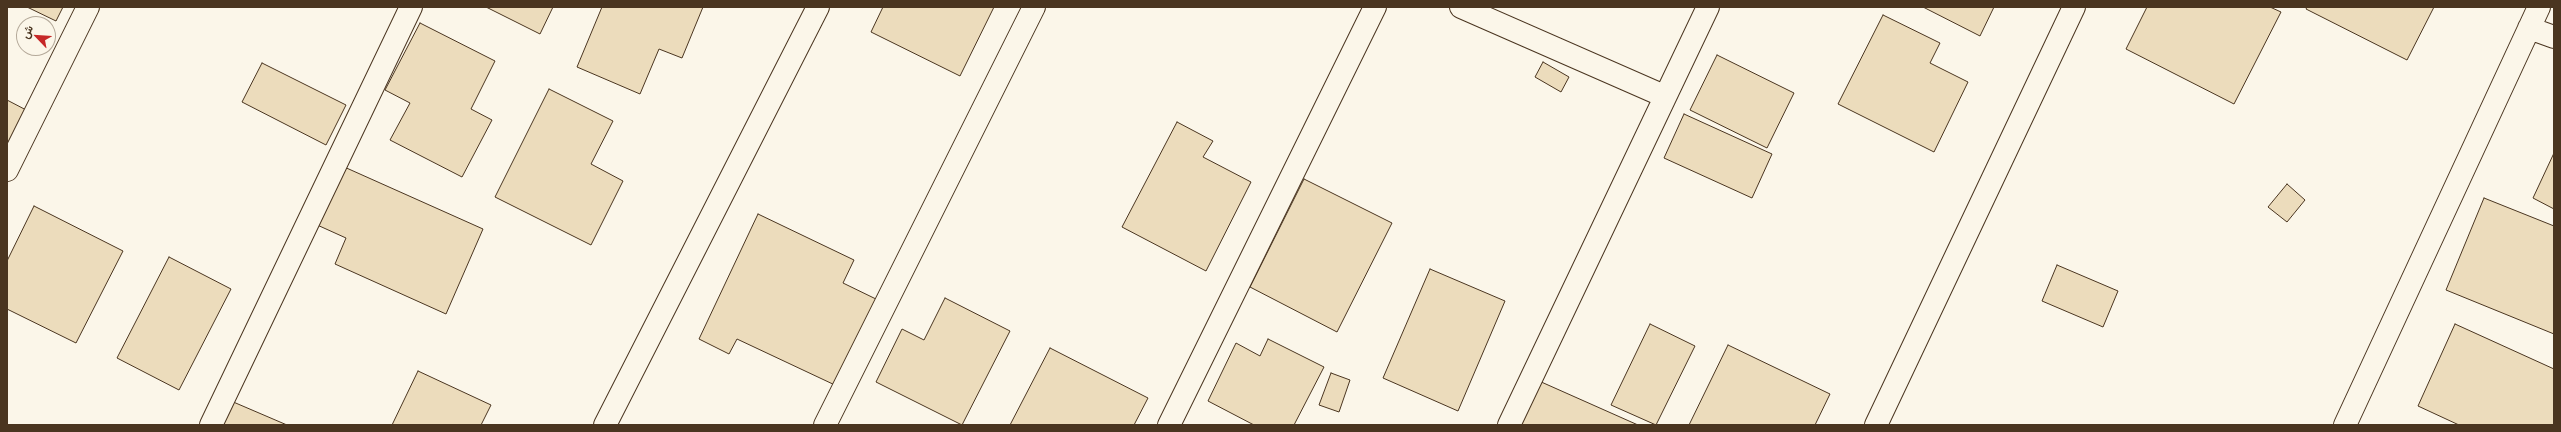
<!DOCTYPE html>
<html>
<head>
<meta charset="utf-8">
<style>
	body { margin:0 }
	#map { position:relative; width:2561px; height:432px; overflow:hidden; background:#fbf6e9; font-family:Literata,Vazirmatn,serif }
	canvas { display:block }
	.frame { position:absolute; inset:0; border:8px solid #4a3520; pointer-events:none }
	.north { position:absolute; left:16px; top:16px; width:40px; height:40px; box-sizing:border-box; background:#fbf6e9; border:1px solid #b4a999; border-radius:50%; rotate:295deg; font-size:11px; font-weight:700; line-height:16px; text-align:center; color:#4a3520 }
	.north::after { content:''; display:block; margin:auto; width:14px; height:18px; background:#c62828; clip-path:polygon(50% 0,100% 100%,50% 72%,0 100%) }
</style>
</head>
<body>
<div id="map">
<canvas width="2561" height="432"></canvas>
<div class="frame"></div>
<div class="north">ش</div>
</div>
<script>
const ctx = document.querySelector('canvas').getContext('2d');
ctx.lineJoin = 'round';
function fill(path, color) { ctx.fillStyle = color; ctx.fill(path, 'evenodd'); }
const toPath = rows => new Path2D(rows.map(r => 'M' + r).join(''));
function stroke(path, color, width, dash) { ctx.strokeStyle = color; ctx.lineWidth = width; ctx.lineCap = dash ? 'butt' : 'round'; ctx.setLineDash(dash || []); ctx.stroke(path); }
const building = toPath([
	[27,7,63,7,56,21,27,7],
	[486,7,553,7,540,34,486,7],
	[602,7,703,7,682,58,659,49,640,94,577,67,602,7],
	[883,7,994,7,960,76,871,32,883,7],
	[1923,7,1994,7,1980,36,1923,7],
	[2147,7,2270,7,2281,12,2234,104,2126,49,2147,7],
	[2307,7,2434,7,2407,60,2306,9,2307,7],
	[1883,15,1940,43,1930,63,1968,82,1934,152,1838,104,1883,15],
	[420,23,495,61,471,109,492,120,462,177,390,140,410,103,385,90,420,23],
	[1717,55,1794,93,1767,148,1690,110,1717,55],
	[1543,62,1569,77,1561,92,1535,77,1543,62],
	[262,63,346,105,326,145,242,102,262,63],
	[549,89,613,121,591,164,623,181,591,245,495,197,549,89],
	[7,100,30,112,7,157,7,100],
	[1684,114,1772,154,1752,198,1664,158,1684,114],
	[1177,122,1213,141,1203,157,1251,182,1206,271,1122,227,1177,122],
	[2554,153,2554,209,2533,198,2554,153],
	[342,166,483,229,446,314,335,264,346,238,315,224,342,166],
	[1304,179,1392,223,1337,332,1250,287,1304,179],
	[2287,184,2305,200,2287,222,2268,207,2287,184],
	[2484,198,2554,226,2554,334,2446,290,2484,198],
	[34,206,123,251,76,343,7,309,7,261,34,206],
	[758,214,854,260,843,283,878,300,837,386,737,339,729,354,699,339,758,214],
	[169,257,231,289,179,390,117,358,169,257],
	[2057,265,2118,291,2103,327,2042,301,2057,265],
	[1430,269,1505,301,1458,411,1383,378,1430,269],
	[945,298,1010,331,962,425,876,382,902,329,924,340,945,298],
	[1650,324,1695,346,1656,425,1611,405,1650,324],
	[2455,324,2554,369,2554,425,2459,425,2418,406,2455,324],
	[1268,339,1324,367,1294,425,1254,425,1208,401,1236,343,1260,356,1268,339],
	[1728,345,1830,394,1815,425,1689,425,1728,345],
	[1050,348,1148,398,1134,425,1010,425,1050,348],
	[418,371,491,405,481,425,392,425,418,371],
	[1331,373,1350,380,1339,412,1319,405,1331,373],
	[1539,381,1638,425,1519,425,1539,381],
	[231,401,287,425,220,425,231,401]
]);
fill(building, '#ecdcbc');
stroke(building, '#4a3520', 1);
const minor = toPath([
	[1461,7,1664,96],
	[2529,28,2554,37],
	[7,170,88,7],
	[211,425,411,7],
	[605,425,818,7],
	[825,425,1034,7],
	[1169,425,1375,7],
	[1509,425,1708,7],
	[1876,425,2074,7],
	[2345,425,2539,7]
]);
stroke(minor, '#4a3520', 24);
stroke(minor, '#fbf6e9', 22);
</script>
</body>
</html>
